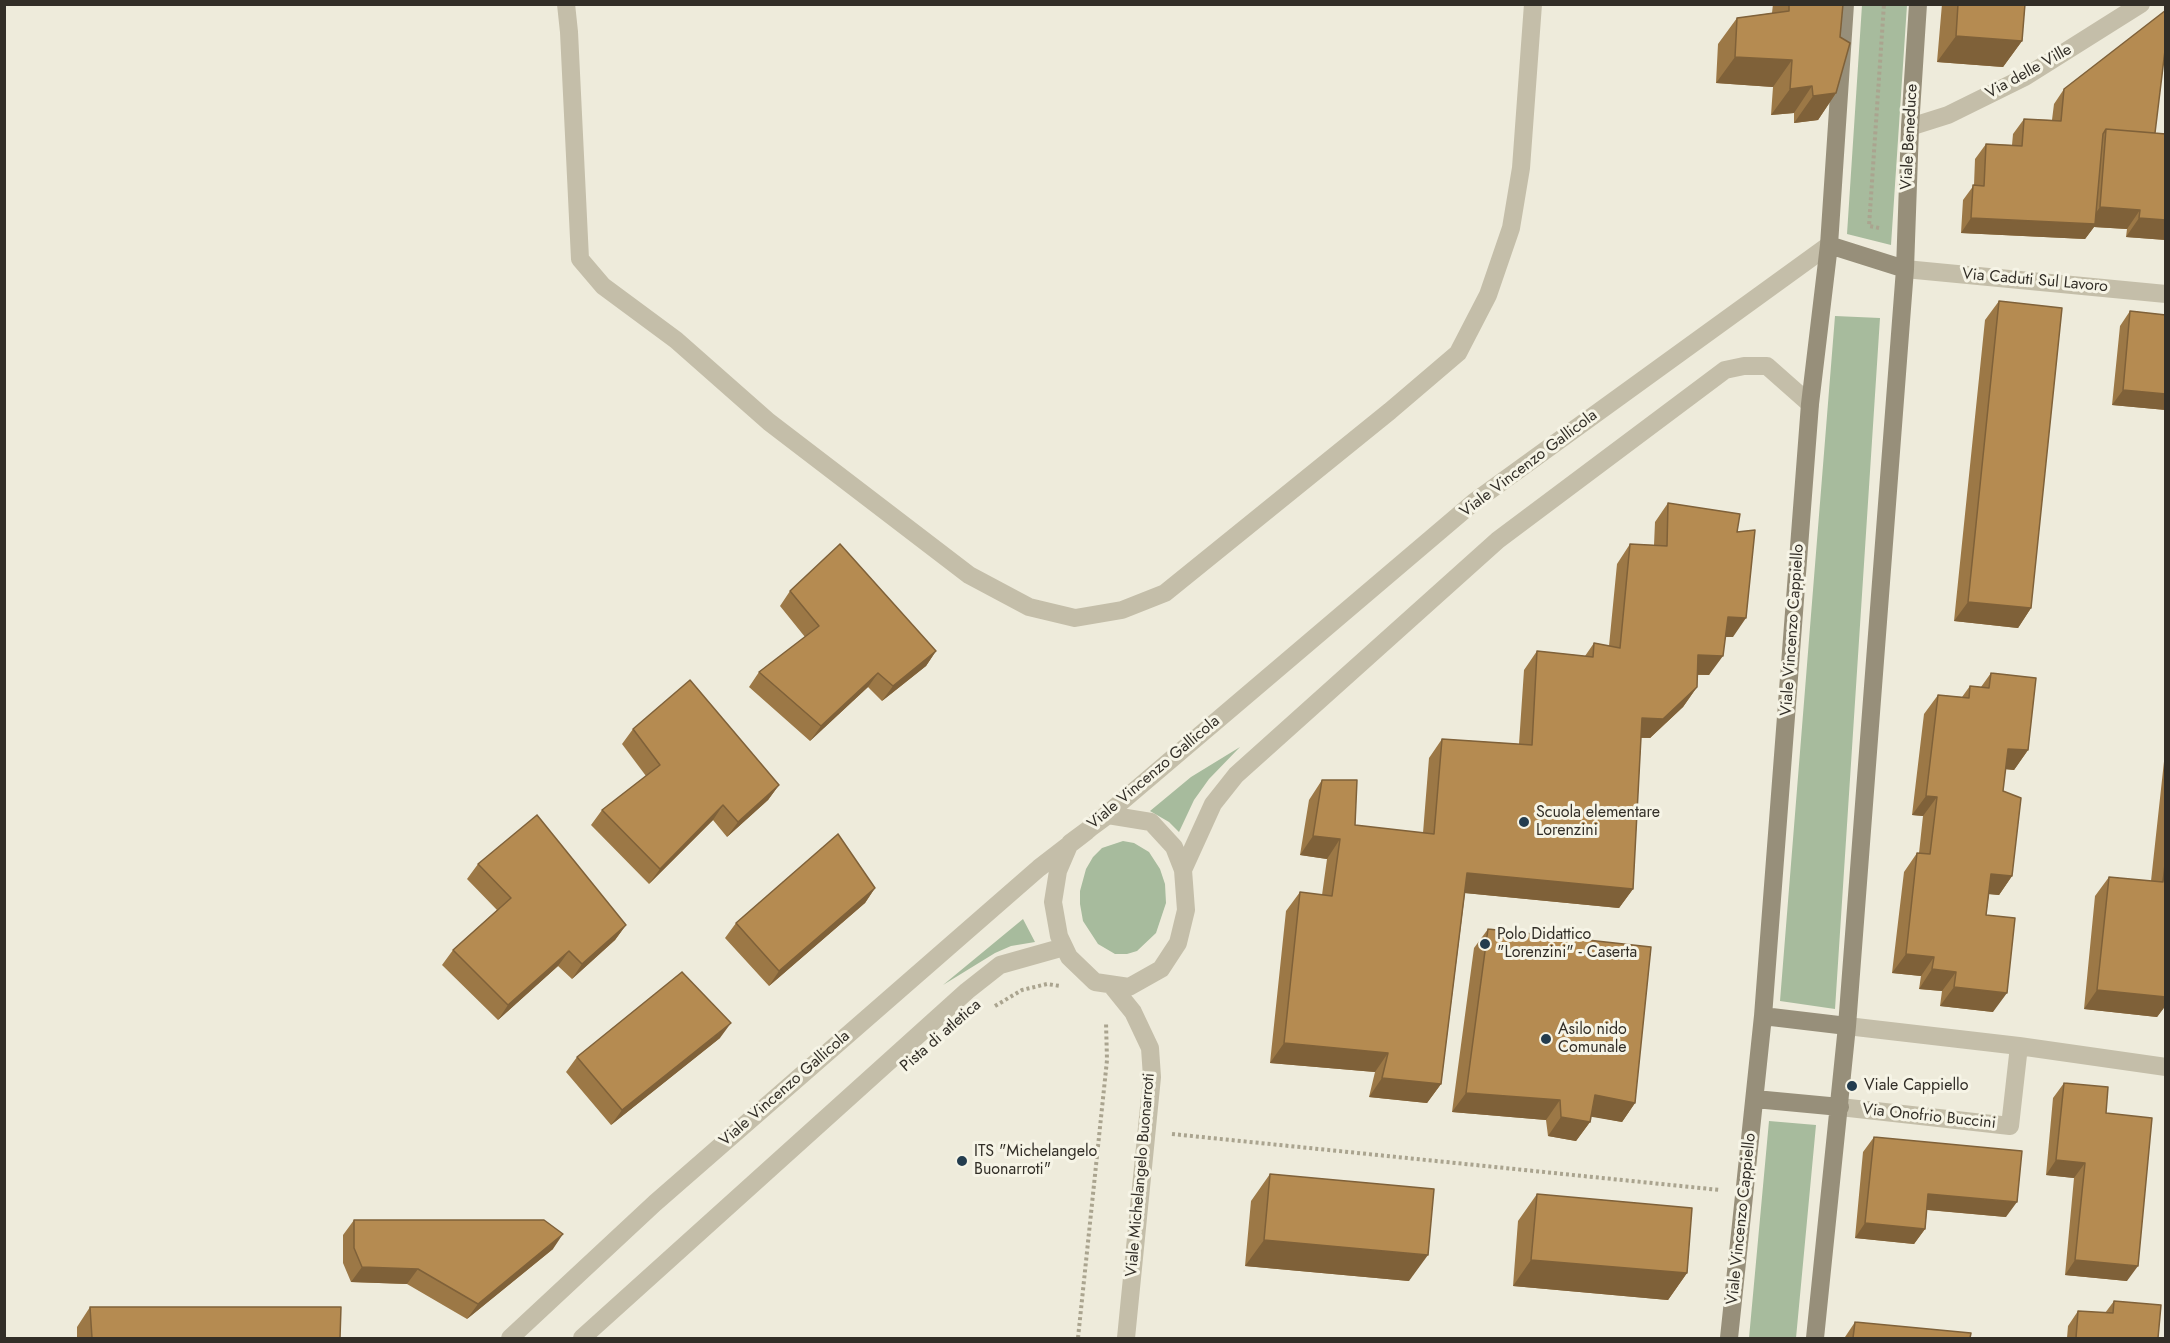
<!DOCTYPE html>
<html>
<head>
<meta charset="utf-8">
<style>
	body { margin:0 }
	#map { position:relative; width:2170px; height:1343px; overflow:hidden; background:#eeebdb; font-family:Jost,sans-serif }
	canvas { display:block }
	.frame { position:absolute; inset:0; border:6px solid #322e27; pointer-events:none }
</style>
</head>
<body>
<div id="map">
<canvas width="2170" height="1343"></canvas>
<div class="frame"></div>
</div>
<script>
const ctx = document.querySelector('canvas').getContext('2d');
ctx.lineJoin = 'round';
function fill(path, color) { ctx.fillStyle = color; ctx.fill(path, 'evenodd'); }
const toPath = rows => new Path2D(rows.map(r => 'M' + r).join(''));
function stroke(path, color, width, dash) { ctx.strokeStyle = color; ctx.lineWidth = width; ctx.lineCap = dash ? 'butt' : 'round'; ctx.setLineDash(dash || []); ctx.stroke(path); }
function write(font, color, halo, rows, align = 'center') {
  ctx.font = font + ' Jost,sans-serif'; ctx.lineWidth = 6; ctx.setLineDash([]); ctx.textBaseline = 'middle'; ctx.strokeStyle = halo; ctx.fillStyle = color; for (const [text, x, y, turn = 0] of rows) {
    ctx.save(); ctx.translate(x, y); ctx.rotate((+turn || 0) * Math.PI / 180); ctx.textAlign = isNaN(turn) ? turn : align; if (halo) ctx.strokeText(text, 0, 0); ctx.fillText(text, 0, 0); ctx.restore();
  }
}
fill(toPath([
	[1862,5,1907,5,1891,245,1847,234],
	[1835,316,1880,318,1835,1009,1780,1001],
	[1240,747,1209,779,1194,800,1179,832,1169,822,1150,811,1191,777],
	[1123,841,1134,843,1149,852,1160,869,1165,884,1166,903,1156,933,1137,951,1127,954,1115,954,1098,944,1083,921,1080,904,1080,891,1086,869,1093,857,1102,848],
	[1023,919,1035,942,1011,946,995,953,943,985],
	[1769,1121,1816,1125,1796,1338,1749,1338]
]), '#a7bb9d');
stroke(toPath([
	[1879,228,1869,226,1884,4],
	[995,1006,1022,990,1047,984,1060,986],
	[1172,1134,1720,1190],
	[1078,1338,1107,1060,1106,1022]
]), '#aaa48f', 4, [3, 3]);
stroke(toPath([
	[566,4,569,32,580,259,603,286,676,340,769,422,969,575,1029,607,1075,618,1122,610,1165,593,1390,411,1458,353,1488,295,1511,228,1521,168,1533,4]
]), '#c4bea9', 18);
stroke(toPath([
	[1910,127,1948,115,2025,77,2141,4],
	[1905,269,2166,294],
	[1108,815,1151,822,1174,847,1183,870,1186,910,1178,943,1161,969,1129,987,1095,982,1069,957,1059,936,1053,902,1058,871,1070,843,1108,815],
	[1183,870,1213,804,1236,775,1498,540,1725,370,1744,366,1767,366,1810,404],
	[1112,986,1133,1012,1150,1048,1152,1077,1126,1338],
	[1847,1026,2019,1046,2166,1067],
	[1840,1107,2010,1126,2019,1046],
	[510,1338,655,1203,1039,868,1087,831,1474,502,1829,245],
	[582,1338,967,991,1000,965,1064,947]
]), '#c4bea9', 18);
stroke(toPath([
	[1829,245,1905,269],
	[1763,1016,1847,1026],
	[1755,1099,1840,1107],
	[1729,1338,1763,1016,1810,404,1829,245,1845,4],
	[1815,1338,1847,1026,1905,269,1910,127,1918,4]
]), '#978f7a', 18);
fill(toPath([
	[1773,4,1843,4,1840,37,1836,93,1818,120,1794,123,1794,113,1771,115,1773,87,1716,83,1718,44,1737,18,1772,13],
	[1942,4,2025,4,2022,41,2003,67,1937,62],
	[2064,89,2155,133,2166,134,2166,240,2126,237,2127,229,2094,227,2085,239,1961,233,1963,200,1974,185,1975,159,1986,144,2012,145,2013,134,2024,119,2052,120,2054,104],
	[2166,105,2166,121,2164,121],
	[1999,301,2031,608,2018,628,1954,621,1985,320],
	[2130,311,2166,315,2166,410,2112,405,2120,326],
	[1668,503,1737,532,1733,637,1725,637,1709,675,1697,675,1697,687,1683,707,1650,738,1641,738,1633,889,1619,908,1465,893,1441,1084,1427,1103,1369,1097,1375,1072,1270,1063,1286,911,1300,892,1322,895,1327,859,1300,855,1309,800,1322,780,1355,825,1423,833,1429,758,1442,739,1519,744,1524,670,1537,651,1585,656,1594,643,1609,646,1617,564,1630,544,1654,545,1655,522],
	[790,591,936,651,926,666,882,701,868,687,810,741,749,687,759,672,805,637,780,606],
	[1991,673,2028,750,2014,770,2005,769,2003,791,2012,876,1999,895,1989,894,1986,915,1993,1012,1940,1006,1942,991,1919,989,1921,976,1892,973,1904,872,1917,853,1919,853,1923,816,1912,815,1924,714,1938,695,1962,697,1970,686,1981,687],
	[633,729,779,785,768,800,727,837,713,820,649,884,591,825,602,810,646,776,622,744],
	[2166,743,2166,1005,2157,1017,2084,1009,2095,896,2109,877,2151,881],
	[478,864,626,925,615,940,572,979,558,966,498,1020,442,965,453,950,497,910,467,879],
	[875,888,865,903,769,986,725,938,736,923],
	[1488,929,1635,1103,1622,1122,1591,1116,1590,1122,1576,1141,1548,1136,1546,1120,1452,1112,1474,948],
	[720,1038,611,1125,566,1072,577,1057],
	[2064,1083,2106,1113,2127,1281,2065,1275,2074,1178,2046,1175,2053,1098],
	[1874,1137,2006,1217,1927,1210,1925,1229,1914,1244,1855,1238,1863,1152],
	[1270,1174,1409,1281,1245,1266,1251,1201],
	[1537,1194,1687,1273,1668,1300,1513,1286,1518,1221],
	[354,1220,553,1249,467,1319,407,1284,351,1282,343,1263,343,1235],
	[2114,1301,2158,1338,2067,1338,2068,1326,2078,1311,2105,1313],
	[90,1307,340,1338,77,1338,77,1327],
	[1855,1322,1970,1338,1844,1338,1845,1337]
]), '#9c7846');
fill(toPath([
	[1956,36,2022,41,2003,67,1937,62],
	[1735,57,1792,60,1773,87,1716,83],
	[1812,86,1794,113,1771,115,1790,89],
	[1836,93,1818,120,1794,123,1813,96],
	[2100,207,2140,210,2127,229,2094,227,2085,239,1961,233,1971,218,2088,224],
	[2139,218,2166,220,2166,240,2126,237],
	[2123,390,2166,394,2166,410,2112,405],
	[1968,602,2031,608,2018,628,1954,621],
	[1728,617,1746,618,1733,637,1714,637],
	[936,651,926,666,882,701,893,686],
	[1698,655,1723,656,1709,675,1685,674],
	[878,673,868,687,810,741,821,726],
	[1697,687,1683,707,1650,738,1629,737,1642,718],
	[2008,749,2028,750,2014,770,1994,768],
	[779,785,768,800,727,837,738,822],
	[1926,796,1937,797,1923,816,1912,815],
	[723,805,713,820,649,884,660,869],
	[1313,836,1340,839,1327,859,1300,855],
	[1467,873,1633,889,1619,908,1454,892],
	[1991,874,2012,876,1999,895,1977,893],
	[875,888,865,903,769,986,779,971],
	[626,925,615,940,572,979,582,964],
	[569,951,558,966,498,1020,508,1005],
	[1906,954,1934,957,1921,976,1892,973],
	[1932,969,1956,972,1942,991,1919,989],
	[1954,987,2007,993,1993,1012,1940,1006],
	[2097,990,2166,997,2166,1005,2157,1017,2084,1009],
	[731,1023,720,1038,611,1125,622,1110],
	[1284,1043,1388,1053,1375,1072,1270,1063],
	[1382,1078,1441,1084,1427,1103,1369,1097],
	[1466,1093,1560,1100,1546,1120,1452,1112],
	[1595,1095,1635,1103,1622,1122,1581,1115],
	[1561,1117,1590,1122,1576,1141,1548,1136],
	[2056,1160,2085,1163,2074,1178,2046,1175],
	[1928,1194,2017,1202,2006,1217,1918,1209],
	[1865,1223,1925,1229,1914,1244,1855,1238],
	[563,1234,553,1249,467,1319,478,1304],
	[1264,1240,1428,1255,1409,1281,1245,1266],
	[1531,1260,1687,1273,1668,1300,1513,1286],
	[2075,1260,2138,1266,2127,1281,2065,1275],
	[362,1267,418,1269,407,1284,351,1282]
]), '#7f6139');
const building = toPath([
	[1789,4,1843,4,1840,37,1850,43,1836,93,1813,96,1812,86,1790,89,1792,60,1735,57,1737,18,1789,11,1789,4],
	[1958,4,2025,4,2022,41,1956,36,1958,4],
	[2166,10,2166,42,2155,133,2106,129,2103,134,2095,224,1971,218,1973,185,1984,186,1986,144,2022,146,2024,119,2061,121,2064,89,2166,10],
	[2106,129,2166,134,2166,220,2139,218,2140,210,2100,207,2106,129],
	[1999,301,2062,308,2031,608,1968,602,1999,301],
	[2130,311,2166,315,2166,394,2123,390,2130,311],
	[1668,503,1740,514,1737,532,1755,530,1746,618,1728,617,1723,656,1698,655,1697,687,1663,719,1642,718,1633,889,1467,873,1441,1084,1382,1078,1388,1053,1284,1043,1300,892,1332,896,1340,839,1313,836,1322,780,1357,780,1355,825,1434,834,1442,739,1532,745,1537,651,1593,657,1594,643,1620,648,1630,544,1667,546,1668,503],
	[840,544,936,651,893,686,878,673,821,726,759,672,819,626,790,591,840,544],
	[1991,673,2036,678,2028,750,2008,749,2003,791,2021,798,2012,876,1991,874,1986,915,2015,918,2007,993,1954,987,1956,972,1932,969,1934,957,1906,954,1917,853,1930,854,1937,797,1926,796,1938,695,1969,698,1970,686,1989,688,1991,673],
	[690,680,779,785,738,822,723,805,660,869,602,810,660,765,633,729,690,680],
	[537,815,626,925,582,964,569,951,508,1005,453,950,511,898,478,864,537,815],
	[838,834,875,888,779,971,736,923,838,834],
	[2166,855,2166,997,2097,990,2109,877,2163,882,2166,855],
	[1488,929,1651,947,1635,1103,1595,1095,1590,1122,1561,1117,1560,1100,1466,1093,1488,929],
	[682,972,731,1023,622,1110,577,1057,682,972],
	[2064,1083,2108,1087,2106,1113,2152,1118,2138,1266,2075,1260,2085,1163,2056,1160,2064,1083],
	[1874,1137,2022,1151,2017,1202,1928,1194,1925,1229,1865,1223,1874,1137],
	[1270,1174,1434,1189,1428,1255,1264,1240,1270,1174],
	[1537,1194,1692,1208,1687,1273,1531,1260,1537,1194],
	[354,1220,544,1220,563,1234,478,1304,418,1269,362,1267,354,1248,354,1220],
	[2114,1301,2161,1305,2158,1338,2076,1338,2078,1311,2113,1313,2114,1301],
	[90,1307,341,1307,340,1338,92,1338,90,1307],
	[1855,1322,1971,1333,1970,1338,1853,1338,1855,1322]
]);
fill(building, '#b58b51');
stroke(building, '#7f6139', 1.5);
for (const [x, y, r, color] of [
	[1524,822,6,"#233c4e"],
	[1485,944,6,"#233c4e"],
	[1546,1039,6,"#233c4e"],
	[1852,1086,6,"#233c4e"],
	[962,1161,6,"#233c4e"]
]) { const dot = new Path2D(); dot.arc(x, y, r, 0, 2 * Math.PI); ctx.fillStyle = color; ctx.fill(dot); stroke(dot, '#f6f4e6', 2); }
write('16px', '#322e27', '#f6f4e6', [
	["Via delle Ville",2029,72,-29],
	["Viale Beneduce",1910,137,-87],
	["Via Caduti Sul Lavoro",2035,281,5],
	["Viale Vincenzo Gallicola",1529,464,-37],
	["Viale Vincenzo Cappiello",1793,630,-86],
	["Viale Vincenzo Gallicola",1154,773,-40],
	["Pista di atletica",941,1036,-41],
	["Viale Vincenzo Gallicola",785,1089,-41],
	["Via Onofrio Buccini",1929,1117,6],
	["Viale Michelangelo Buonarroti",1141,1175,-85],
	["Viale Vincenzo Cappiello",1742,1219,-84]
]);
write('16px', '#322e27', '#f6f4e6', [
	["Scuola elementare",1536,813],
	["Lorenzini",1536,831],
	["Polo Didattico",1497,935],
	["\"Lorenzini\" - Caserta",1497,953],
	["Asilo nido",1558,1030],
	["Comunale",1558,1048],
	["Viale Cappiello",1864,1086],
	["ITS \"Michelangelo",974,1152],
	["Buonarroti\"",974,1170]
], 'left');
</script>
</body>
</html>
